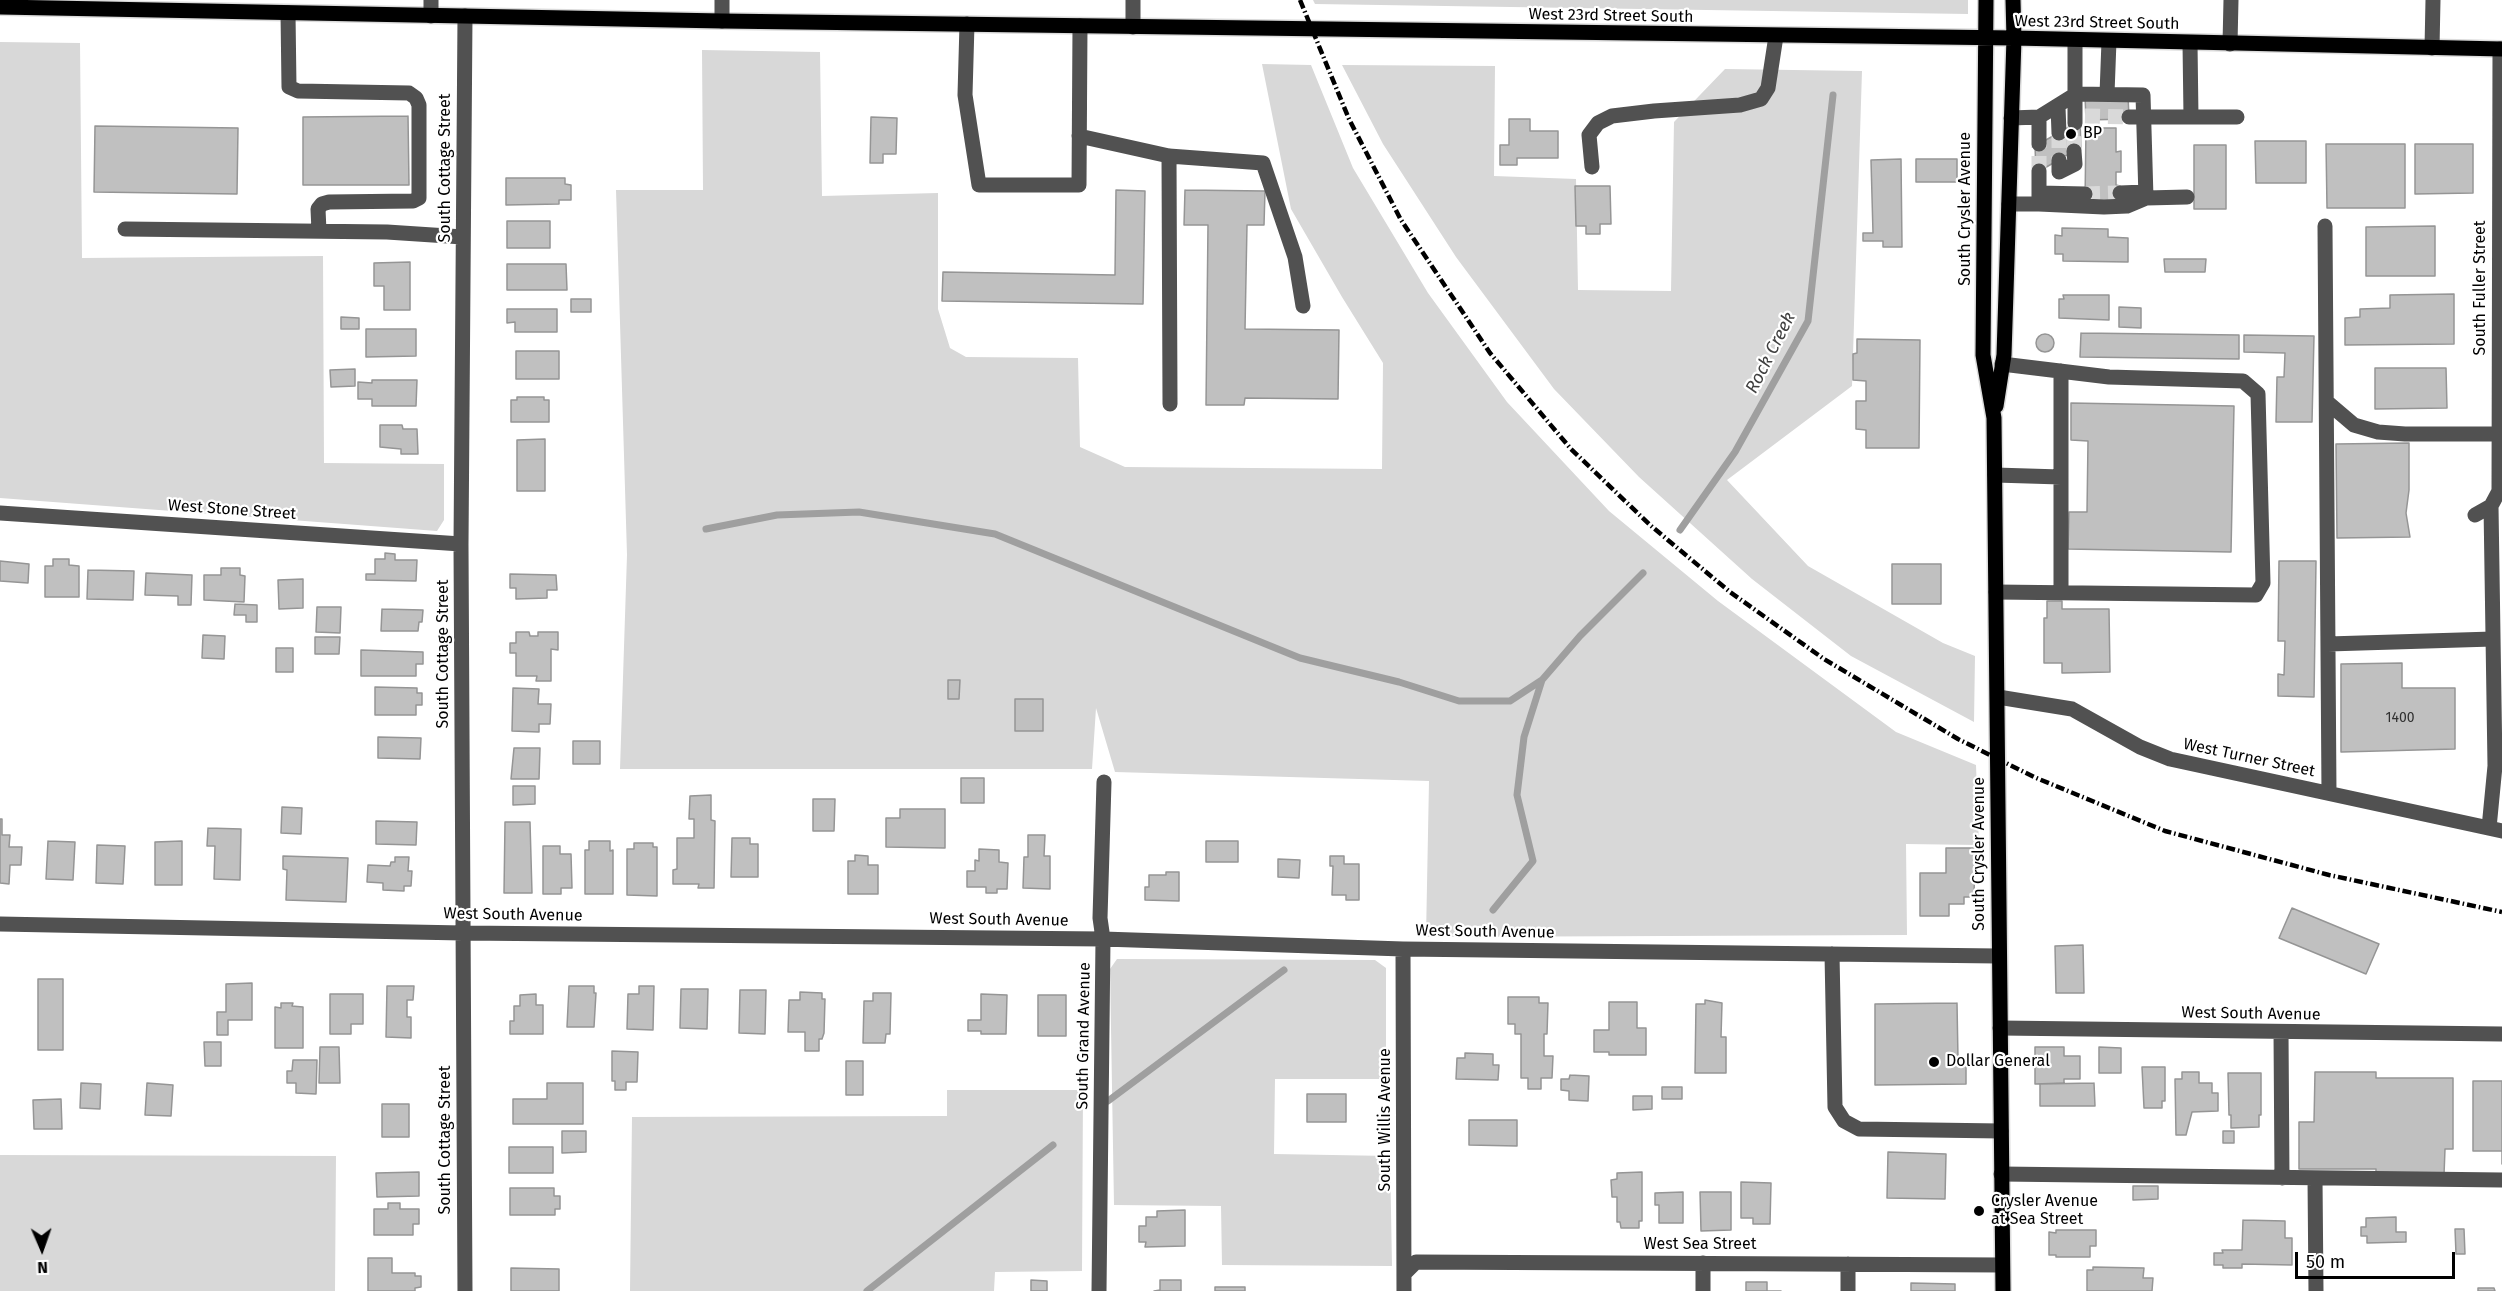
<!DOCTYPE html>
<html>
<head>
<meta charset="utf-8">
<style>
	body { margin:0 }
	#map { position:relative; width:2502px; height:1291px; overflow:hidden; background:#fff; font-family:"Fira Sans",sans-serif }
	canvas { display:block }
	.north { position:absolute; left:12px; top:1219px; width:60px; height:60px; -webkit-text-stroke:4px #fff; paint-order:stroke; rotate:178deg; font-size:16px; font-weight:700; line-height:24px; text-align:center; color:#000 }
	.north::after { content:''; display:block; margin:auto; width:21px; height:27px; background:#000; clip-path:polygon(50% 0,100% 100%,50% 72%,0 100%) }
	.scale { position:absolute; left:2295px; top:1252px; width:160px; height:27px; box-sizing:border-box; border:3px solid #000; border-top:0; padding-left:8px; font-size:18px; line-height:21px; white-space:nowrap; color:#000; -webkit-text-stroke:4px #fff; paint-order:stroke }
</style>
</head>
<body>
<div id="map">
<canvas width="2502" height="1291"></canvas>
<div class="north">N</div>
<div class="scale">50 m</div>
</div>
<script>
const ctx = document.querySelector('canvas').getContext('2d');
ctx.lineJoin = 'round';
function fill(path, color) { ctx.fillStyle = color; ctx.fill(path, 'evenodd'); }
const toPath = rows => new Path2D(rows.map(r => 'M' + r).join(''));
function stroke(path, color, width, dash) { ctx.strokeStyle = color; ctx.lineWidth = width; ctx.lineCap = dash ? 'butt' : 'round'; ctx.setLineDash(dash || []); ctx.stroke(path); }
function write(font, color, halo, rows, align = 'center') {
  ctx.font = font + ' "Fira Sans",sans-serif'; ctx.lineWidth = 4.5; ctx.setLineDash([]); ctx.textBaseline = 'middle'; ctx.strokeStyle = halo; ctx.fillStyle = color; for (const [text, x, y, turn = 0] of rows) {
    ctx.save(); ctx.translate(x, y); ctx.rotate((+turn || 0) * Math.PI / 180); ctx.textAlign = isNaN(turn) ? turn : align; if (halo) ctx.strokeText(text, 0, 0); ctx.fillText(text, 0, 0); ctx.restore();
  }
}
fill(toPath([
	[1313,0,1968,0,1968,14,1315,4],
	[0,42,80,43,82,258,323,256,324,463,444,464,444,520,437,531,0,498],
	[702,50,820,52,822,196,938,193,938,309,950,348,966,357,1078,358,1080,447,1125,467,1382,469,1383,363,1342,297,1291,209,1262,64,1311,65,1353,168,1428,293,1507,402,1609,511,1718,601,1896,732,1976,765,1979,845,1906,844,1907,935,1426,937,1429,781,1115,772,1096,708,1092,769,620,769,627,555,616,190,703,190],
	[1342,65,1495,66,1494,176,1576,179,1578,290,1671,291,1674,122,1725,69,1862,71,1852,386,1727,480,1808,566,1943,643,1975,656,1974,722,1851,656,1752,579,1639,477,1554,389,1456,257,1383,144],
	[1117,959,1375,960,1386,968,1386,1079,1275,1079,1274,1154,1390,1156,1392,1266,1222,1265,1221,1206,1114,1205,1110,969],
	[947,1090,1083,1090,1082,1271,995,1272,994,1291,630,1291,632,1117,947,1116],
	[0,1155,336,1156,335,1291,0,1291]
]), '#d8d8d8');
stroke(toPath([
	[706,529,777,515,859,512,995,534,1300,658,1399,682,1459,701,1510,701,1542,680,1580,636,1643,573],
	[1680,530,1735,452,1808,321,1833,95],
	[1493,910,1533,861,1517,795,1524,737,1542,680],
	[1108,1101,1284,970],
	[867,1291,1053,1145]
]), '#9f9f9f', 7);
const building = toPath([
	[2128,95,2129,119,2086,120,2085,96,2128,95],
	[408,116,409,185,303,185,303,117,408,116],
	[871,117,897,118,896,154,883,154,883,163,870,163,871,117],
	[1509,119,1530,119,1530,131,1558,131,1558,158,1517,158,1517,165,1500,165,1500,145,1509,145,1509,119],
	[2080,121,2081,147,2036,173,2035,146,2080,121],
	[95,126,238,128,237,194,94,192,95,126],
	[2086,128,2116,128,2116,152,2121,151,2121,172,2116,172,2116,185,2120,186,2120,201,2085,201,2086,128],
	[2255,141,2306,141,2306,183,2256,183,2255,141],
	[2326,144,2405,144,2405,208,2327,208,2326,144],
	[2415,144,2473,144,2473,193,2415,194,2415,144],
	[2194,145,2226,145,2226,209,2194,209,2194,145],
	[1901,159,1902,247,1883,247,1883,241,1863,241,1863,233,1873,233,1871,160,1901,159],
	[1916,159,1957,159,1957,182,1916,182,1916,159],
	[506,178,565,178,565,184,571,185,571,200,559,200,559,204,506,205,506,178],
	[1575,186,1610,186,1611,224,1600,224,1600,234,1586,234,1586,226,1576,226,1575,186],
	[1116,190,1145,191,1143,304,942,301,943,272,1115,275,1116,190],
	[1185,190,1265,191,1264,225,1247,225,1245,329,1339,330,1338,399,1245,398,1244,405,1206,405,1208,225,1184,225,1185,190],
	[507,221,550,221,550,248,507,248,507,221],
	[2435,226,2435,276,2366,276,2366,227,2435,226],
	[2062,228,2108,229,2108,237,2128,238,2128,262,2063,261,2063,254,2055,254,2055,235,2062,236,2062,228],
	[2164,259,2206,259,2205,272,2165,272,2164,259],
	[410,262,410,310,384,310,384,286,374,286,374,263,410,262],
	[507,264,566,264,567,290,507,290,507,264],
	[2454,294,2454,344,2345,345,2345,318,2360,317,2360,309,2390,308,2390,295,2454,294],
	[2063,295,2109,295,2109,320,2059,318,2059,299,2064,299,2063,295],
	[571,299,591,299,591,312,571,312,571,299],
	[2119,307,2141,308,2141,328,2119,327,2119,307],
	[507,309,557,309,557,332,515,332,515,322,507,323,507,309],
	[341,317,359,318,359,329,341,329,341,317],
	[366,329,416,329,416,356,366,357,366,329],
	[2081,333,2239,335,2239,359,2080,357,2081,333],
	'2036 343a9 9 0 1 1 18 0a9 9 0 1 1-18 0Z',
	[2244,335,2314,336,2312,422,2276,422,2277,377,2284,377,2285,353,2244,352,2244,335],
	[1857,339,1920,340,1919,448,1866,448,1866,430,1856,429,1856,401,1866,401,1866,381,1853,380,1853,354,1857,353,1857,339],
	[516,351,559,351,559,379,516,379,516,351],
	[2375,368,2446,368,2447,408,2375,409,2375,368],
	[355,369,355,386,331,387,330,370,355,369],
	[372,380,417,380,416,406,372,406,372,399,358,399,358,382,372,383,372,380],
	[517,397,544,397,544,400,549,400,549,422,511,422,511,400,517,400,517,397],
	[2071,403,2234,406,2231,552,2068,549,2069,512,2087,512,2088,441,2071,440,2071,403],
	[380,425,402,425,403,429,417,429,418,454,401,454,401,449,380,447,380,425],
	[545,439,545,491,517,491,517,440,545,439],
	[2409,443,2409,490,2406,513,2410,537,2337,538,2336,444,2409,443],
	[385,553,395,554,395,560,417,560,416,581,366,580,366,574,375,574,375,559,385,559,385,553],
	[53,559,69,559,69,565,79,566,79,597,45,597,45,566,53,566,53,559],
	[0,561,29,564,28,583,0,581,0,561],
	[2279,561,2316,561,2314,697,2278,696,2278,674,2284,675,2285,641,2278,641,2279,561],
	[1892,564,1941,564,1941,604,1892,604,1892,564],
	[221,568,240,568,240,575,245,576,244,602,204,600,204,575,221,575,221,568],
	[88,570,134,571,133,600,87,599,88,570],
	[146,573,192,575,191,605,178,605,178,596,145,595,146,573],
	[510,574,556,575,557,590,547,590,547,598,516,599,516,588,510,588,510,574],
	[303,579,303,608,279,609,278,580,303,579],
	[2047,601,2062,601,2062,609,2109,609,2110,672,2062,673,2062,663,2044,663,2044,618,2047,618,2047,601],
	[235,604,257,605,257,622,246,622,246,615,234,615,235,604],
	[317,607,341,607,340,633,316,632,317,607],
	[382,609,423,610,422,622,419,622,418,631,381,631,382,609],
	[516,632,529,632,530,636,538,636,538,632,558,632,558,650,551,649,551,681,536,681,537,676,516,676,516,653,510,653,510,643,516,643,516,632],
	[203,635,225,636,224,659,202,658,203,635],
	[315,637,340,637,339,654,315,654,315,637],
	[276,648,293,648,293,672,276,672,276,648],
	[361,650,423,652,423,664,416,664,416,676,361,676,361,650],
	[2402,663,2402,688,2455,688,2455,749,2341,752,2341,664,2402,663],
	[948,680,960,680,959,699,948,699,948,680],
	[375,687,417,688,417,693,422,693,422,705,416,705,416,715,375,715,375,687],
	[513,688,539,689,538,704,551,704,550,724,539,724,539,732,512,731,513,688],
	[1015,699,1043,699,1043,731,1015,731,1015,699],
	[378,737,421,738,420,759,378,758,378,737],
	[573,741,600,741,600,764,573,764,573,741],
	[514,748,540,748,539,779,511,779,514,748],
	[961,778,984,778,984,803,961,803,961,778],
	[513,786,535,786,535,804,513,805,513,786],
	[711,795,711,820,715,821,714,888,698,888,699,884,673,884,673,870,677,869,677,838,694,838,694,819,689,819,690,796,711,795],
	[813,799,835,799,834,831,813,831,813,799],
	[282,807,302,808,301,834,281,833,282,807],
	[900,809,945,809,945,848,886,847,886,818,900,818,900,809],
	[0,819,2,819,2,835,10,835,9,847,22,847,21,865,10,865,9,884,0,883,0,819],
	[376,821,417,822,416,845,376,844,376,821],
	[505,822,530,822,532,893,504,893,505,822],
	[208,828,241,829,240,880,214,879,215,846,207,846,208,828],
	[1028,835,1045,835,1044,856,1050,856,1050,889,1023,888,1024,857,1028,857,1028,835],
	[732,838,750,838,750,844,758,844,758,877,731,877,732,838],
	[48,841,75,842,73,880,46,879,48,841],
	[182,841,182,885,155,885,155,842,182,841],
	[589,841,610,841,610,851,613,850,613,894,585,894,585,850,589,850,589,841],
	[1206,841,1238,841,1238,862,1206,862,1206,841],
	[634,843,653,843,653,847,657,847,657,896,627,895,627,849,634,849,634,843],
	[97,845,125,846,123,884,96,883,97,845],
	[543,846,560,846,560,854,571,854,572,888,561,888,561,894,543,894,543,846],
	[1946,848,1975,848,1974,897,1964,897,1964,904,1949,904,1949,916,1920,916,1920,873,1946,873,1946,848],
	[979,849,999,850,999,862,1008,863,1007,889,997,889,997,893,986,893,986,887,967,887,967,871,975,871,975,860,979,861,979,849],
	[855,855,868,856,868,865,878,865,878,894,848,894,848,861,855,861,855,855],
	[283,856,348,858,346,902,286,900,287,870,283,869,283,856],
	[1330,856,1344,856,1344,864,1359,864,1359,900,1346,900,1346,895,1332,895,1333,866,1330,866,1330,856],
	[395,857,409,857,408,871,412,871,411,886,404,886,404,891,383,890,383,883,367,882,368,865,390,866,391,862,395,862,395,857],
	[1278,859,1300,860,1299,878,1278,877,1278,859],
	[1166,872,1179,872,1179,901,1145,900,1145,887,1149,887,1149,875,1166,875,1166,872],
	[2292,908,2379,944,2366,974,2279,938,2292,908],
	[2083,945,2084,993,2056,993,2055,946,2083,945],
	[38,979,63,979,63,1050,38,1050,38,979],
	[252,983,252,1020,228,1020,228,1035,217,1035,217,1012,226,1012,226,984,252,983],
	[387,986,414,986,413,1000,407,1000,407,1017,411,1017,411,1038,386,1037,387,986],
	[569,986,594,986,594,993,596,993,594,1027,567,1027,569,986],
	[639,986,654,986,653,1030,627,1029,628,994,639,994,639,986],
	[681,989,708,989,707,1029,680,1028,681,989],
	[740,990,766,990,765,1034,739,1033,740,990],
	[800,992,822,993,822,999,825,999,824,1033,822,1039,819,1039,819,1051,805,1051,805,1032,788,1032,789,1000,800,1000,800,992],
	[873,993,891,993,890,1034,886,1034,885,1043,863,1043,864,1001,873,1001,873,993],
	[330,994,363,994,363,1024,351,1024,351,1034,330,1034,330,994],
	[536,994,536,1005,543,1005,543,1034,510,1034,510,1021,514,1021,514,1006,520,1006,520,995,536,994],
	[981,994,1007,995,1006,1034,981,1034,981,1031,968,1031,968,1020,981,1020,981,994],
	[1038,995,1066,995,1066,1036,1038,1036,1038,995],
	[1508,997,1539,997,1539,1003,1548,1003,1547,1034,1544,1034,1544,1056,1553,1056,1552,1078,1541,1078,1541,1089,1528,1089,1528,1078,1521,1078,1521,1034,1515,1034,1515,1024,1508,1024,1508,997],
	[1705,1000,1722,1003,1721,1037,1726,1037,1726,1073,1695,1073,1696,1004,1705,1004,1705,1000],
	[1609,1002,1637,1002,1637,1028,1646,1028,1646,1055,1609,1055,1609,1052,1594,1052,1594,1030,1609,1030,1609,1002],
	[281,1003,293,1003,292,1006,303,1007,303,1048,275,1048,275,1007,281,1008,281,1003],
	[1957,1003,1958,1059,1966,1058,1966,1084,1875,1085,1875,1004,1957,1003],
	[204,1042,221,1042,221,1066,205,1066,204,1042],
	[320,1047,339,1047,340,1083,319,1083,320,1047],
	[2035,1047,2064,1047,2064,1056,2080,1056,2080,1079,2064,1079,2064,1083,2035,1084,2035,1047],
	[2099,1047,2121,1048,2121,1073,2099,1073,2099,1047],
	[612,1051,638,1052,637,1082,626,1082,626,1090,615,1090,615,1081,612,1081,612,1051],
	[1465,1053,1493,1054,1493,1065,1499,1065,1498,1080,1456,1079,1457,1058,1465,1058,1465,1053],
	[293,1060,317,1060,316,1094,296,1093,296,1083,287,1083,287,1071,292,1071,293,1060],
	[846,1061,863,1061,863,1095,846,1095,846,1061],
	[2142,1067,2165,1067,2165,1101,2162,1101,2162,1108,2144,1108,2142,1067],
	[2182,1072,2199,1072,2199,1083,2212,1083,2212,1093,2218,1093,2218,1111,2192,1112,2186,1135,2176,1135,2175,1079,2182,1079,2182,1072],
	[2315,1072,2376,1072,2376,1078,2453,1078,2453,1149,2445,1149,2444,1175,2376,1174,2376,1169,2299,1169,2299,1122,2314,1122,2315,1072],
	[2228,1073,2261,1073,2261,1115,2259,1115,2259,1127,2231,1128,2231,1115,2229,1115,2228,1073],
	[1570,1075,1589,1076,1588,1101,1569,1100,1569,1091,1561,1090,1561,1079,1569,1079,1570,1075],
	[2473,1081,2502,1081,2502,1164,2502,1151,2473,1151,2473,1081],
	[81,1083,101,1084,100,1109,80,1108,81,1083],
	[147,1083,173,1085,171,1116,145,1115,147,1083],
	[547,1083,583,1083,583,1124,513,1124,513,1099,547,1099,547,1083],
	[2094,1083,2095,1106,2040,1106,2040,1084,2094,1083],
	[1662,1087,1682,1087,1682,1099,1662,1099,1662,1087],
	[1307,1094,1346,1094,1346,1122,1307,1122,1307,1094],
	[1633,1096,1652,1096,1652,1109,1633,1110,1633,1096],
	[61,1099,62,1129,34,1129,33,1100,61,1099],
	[382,1104,409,1104,409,1137,382,1137,382,1104],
	[1469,1120,1517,1120,1517,1146,1469,1145,1469,1120],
	[562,1131,586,1131,586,1152,562,1153,562,1131],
	[2223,1131,2234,1131,2234,1143,2223,1143,2223,1131],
	[509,1147,553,1147,553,1173,509,1173,509,1147],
	[1888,1152,1946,1154,1945,1199,1887,1198,1888,1152],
	[419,1172,419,1196,377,1197,376,1173,419,1172],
	[1642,1172,1642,1221,1639,1221,1639,1228,1621,1228,1620,1222,1617,1222,1617,1197,1612,1197,1611,1180,1617,1179,1617,1173,1642,1172],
	[1741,1182,1771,1183,1770,1224,1753,1224,1753,1218,1741,1218,1741,1182],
	[2133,1186,2158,1186,2158,1199,2133,1200,2133,1186],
	[510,1188,554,1188,554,1196,560,1196,560,1209,555,1209,555,1215,510,1215,510,1188],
	[1683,1192,1683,1223,1659,1223,1659,1205,1655,1205,1655,1193,1683,1192],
	[1700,1192,1731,1192,1731,1230,1701,1231,1700,1192],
	[388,1203,400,1203,400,1209,419,1209,419,1224,413,1224,413,1235,374,1235,374,1209,388,1209,388,1203],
	[1185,1210,1185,1246,1145,1247,1146,1242,1139,1242,1139,1226,1146,1226,1146,1217,1157,1217,1157,1211,1185,1210],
	[2396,1217,2396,1232,2406,1232,2406,1242,2367,1243,2367,1236,2361,1236,2361,1227,2366,1227,2366,1218,2396,1217],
	[2243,1220,2285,1221,2285,1238,2292,1238,2292,1265,2242,1264,2242,1268,2223,1268,2223,1265,2214,1265,2214,1253,2223,1253,2222,1250,2242,1250,2243,1220],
	[2455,1229,2464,1229,2465,1254,2456,1254,2455,1229],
	[2056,1230,2096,1230,2096,1246,2090,1246,2090,1257,2056,1257,2056,1255,2049,1255,2049,1232,2056,1233,2056,1230],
	[368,1258,392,1258,392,1273,415,1273,415,1276,421,1276,421,1287,415,1288,415,1291,368,1291,368,1258],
	[2093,1267,2144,1268,2143,1278,2153,1278,2152,1291,2087,1291,2087,1270,2093,1270,2093,1267],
	[511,1268,559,1269,559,1291,511,1291,511,1268],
	[1031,1280,1047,1281,1047,1291,1031,1291,1031,1280],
	[1160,1280,1181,1280,1181,1291,1154,1291,1160,1290,1160,1280],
	[1746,1282,1767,1282,1767,1291,1781,1291,1746,1291,1746,1282],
	[1911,1283,1955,1284,1955,1291,1911,1291,1911,1283],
	[1215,1287,1245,1287,1245,1291,1215,1291,1215,1287],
	[2478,1288,2494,1288,2495,1291,2478,1291,2478,1288]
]);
fill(building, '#c0c0c0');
stroke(building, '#959595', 1.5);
stroke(toPath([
	[2085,116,2129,117],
	[2059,133,2059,160],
	[2074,151,2075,123],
	[2039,171,2039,144],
	[2085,194,2120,193]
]), '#d9d9d9', 15, [15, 8]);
const major = toPath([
	[1986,0,1983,355,1994,418,2003,1291],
	[0,7,722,21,2014,38,2502,49],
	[1996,406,2004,355,2014,38,2013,0]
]);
stroke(major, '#dbdbdb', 18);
stroke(toPath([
	[288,13,289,87,298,91,409,93,416,98,419,105,419,198,413,201,329,202,322,204,318,209,319,231],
	[431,16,431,0],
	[465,16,461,544,465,1291],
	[722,21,722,0],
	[967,24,965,95,979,185,1079,185,1080,26],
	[1133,27,1133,0],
	[2190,43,2191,117],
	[2230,44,2231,0],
	[2432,48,2433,0],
	[2107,94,2109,41],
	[2058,107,2059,133],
	[2039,117,2039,144],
	[2129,117,2237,117],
	[2011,118,2039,117,2076,94,2143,95,2146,198,2187,197],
	[2075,123,2075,40],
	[1079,136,1169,156,1263,163,1295,257,1303,306],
	[1169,156,1170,404],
	[2059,160,2059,172,2075,164,2074,151],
	[1592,167,1589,135,1598,123,1612,116,1654,111,1740,105,1761,99,1768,88,1776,36],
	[2039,193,2085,194],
	[2120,193,2145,192],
	[2009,204,2039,204,2039,171],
	[2039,204,2104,207,2127,206,2146,198],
	[2325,226,2329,793],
	[125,229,387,232,463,237],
	[2327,402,2354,425,2378,432,2405,434,2499,434],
	[1995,475,2061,477],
	[0,513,461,544],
	[2475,515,2491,506,2499,491,2500,49],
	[1996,592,2256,595,2263,583,2258,394,2243,381,2109,377,2002,364],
	[2061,592,2061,371],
	[2328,644,2493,639],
	[1998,697,2072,709,2140,747,2170,759,2502,831],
	[2489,828,2495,766,2491,506],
	[0,924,463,933,1103,939,1403,949,1998,956],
	[1403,949,1404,1291],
	[1832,954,1835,1107,1844,1121,1859,1129,2001,1131],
	[2000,1028,2502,1034],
	[2281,1032,2282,1178],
	[2001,1174,2502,1180],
	[2315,1178,2316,1291],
	[1848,1264,1848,1291],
	[1404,1274,1416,1262,2002,1265],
	[1099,1291,1103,939,1100,918,1104,782],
	[1703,1291,1703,1263]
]), '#515151', 15);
stroke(major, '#000', 15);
stroke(toPath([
	[1300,0,1349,119,1401,220,1490,353,1571,449,1650,525,1730,592,1824,659,1958,739,2034,777,2165,831,2329,875,2502,912]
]), '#000', 4.5, [9, 3, 1.5, 3]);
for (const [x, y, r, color] of [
	[2071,134,6,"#000"],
	[1934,1062,6,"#000"],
	[1979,1211,6,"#000"]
]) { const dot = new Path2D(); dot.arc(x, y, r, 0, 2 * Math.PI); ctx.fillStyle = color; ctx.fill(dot); stroke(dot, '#fff', 2); }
write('14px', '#303030', null, [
	["1400",2400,718]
]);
write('16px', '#000', '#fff', [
	["West 23rd Street South",1611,16,1],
	["West 23rd Street South",2097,23,1],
	["South Cottage Street",446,168,-90],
	["South Crysler Avenue",1966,209,-90],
	["South Fuller Street",2481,288,-90],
	["West Stone Street",232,510,4],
	["South Cottage Street",444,654,-90],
	["West Turner Street",2249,758,12],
	["South Crysler Avenue",1980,854,-90],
	["West South Avenue",513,915,1],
	["West South Avenue",999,920,1],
	["West South Avenue",1485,932,1],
	["West South Avenue",2251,1014,1],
	["South Grand Avenue",1084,1036,-89],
	["South Willis Avenue",1386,1120,-90],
	["South Cottage Street",446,1140,-90],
	["West Sea Street",1700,1245]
]);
write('16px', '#000', '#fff', [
	["BP",2083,134],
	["Dollar General",1946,1062],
	["Crysler Avenue",1991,1202],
	["at Sea Street",1991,1220]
], 'left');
write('italic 18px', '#404040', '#fff', [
	["Rock Creek",1771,353,-63]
]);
</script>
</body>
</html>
